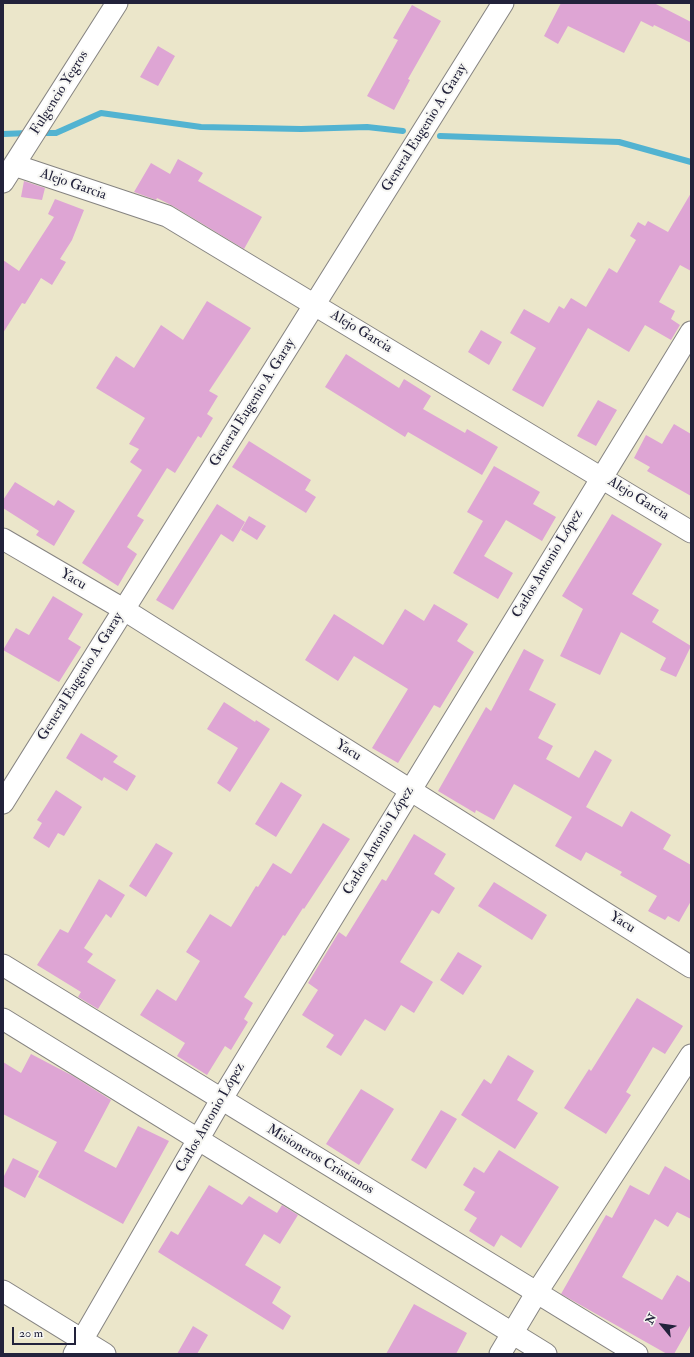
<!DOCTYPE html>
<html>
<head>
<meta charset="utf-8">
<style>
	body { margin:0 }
	#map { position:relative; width:694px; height:1357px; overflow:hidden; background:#ebe6ca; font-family:"IM FELL Double Pica",serif }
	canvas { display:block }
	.frame { position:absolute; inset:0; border:4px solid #22223b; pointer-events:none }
	.north { position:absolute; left:642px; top:1305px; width:40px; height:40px; -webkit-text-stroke:3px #f6f6f2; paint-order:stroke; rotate:299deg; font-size:11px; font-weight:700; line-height:16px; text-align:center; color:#22223b }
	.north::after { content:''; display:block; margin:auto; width:14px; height:18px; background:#22223b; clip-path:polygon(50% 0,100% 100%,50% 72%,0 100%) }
	.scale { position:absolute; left:12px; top:1327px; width:64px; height:18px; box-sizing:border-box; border:2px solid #22223b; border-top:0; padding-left:5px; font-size:12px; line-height:14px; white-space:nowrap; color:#22223b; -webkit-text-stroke:3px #f6f6f2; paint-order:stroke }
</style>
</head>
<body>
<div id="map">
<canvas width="694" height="1357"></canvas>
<div class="frame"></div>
<div class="north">N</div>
<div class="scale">20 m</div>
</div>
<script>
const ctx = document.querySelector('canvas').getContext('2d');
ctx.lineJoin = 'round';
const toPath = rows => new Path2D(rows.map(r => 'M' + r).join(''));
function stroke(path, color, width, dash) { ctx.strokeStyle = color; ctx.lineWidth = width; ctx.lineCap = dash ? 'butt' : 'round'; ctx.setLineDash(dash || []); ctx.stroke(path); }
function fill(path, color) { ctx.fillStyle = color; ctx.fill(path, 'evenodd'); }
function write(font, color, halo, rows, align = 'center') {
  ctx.font = font + ' "IM FELL Double Pica",serif'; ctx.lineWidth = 4; ctx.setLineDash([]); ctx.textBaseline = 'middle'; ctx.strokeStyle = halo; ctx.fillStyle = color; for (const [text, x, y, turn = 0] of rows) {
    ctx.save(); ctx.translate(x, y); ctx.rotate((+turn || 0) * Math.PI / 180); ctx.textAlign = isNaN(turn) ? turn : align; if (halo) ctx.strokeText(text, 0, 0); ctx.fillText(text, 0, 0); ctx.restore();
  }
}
stroke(toPath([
	[38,133,56,133,101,113,201,127,301,129,367,127,403,131],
	[3,134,29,133],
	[440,136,619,142,691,162]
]), '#52b3d1', 6);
fill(toPath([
	[561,3,654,3,691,22,691,43,654,25,653,27,641,21,624,53,568,26,558,44,544,36],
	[412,5,441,21,408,79,410,80,394,110,367,96,398,40,393,38],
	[158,46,175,56,158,86,140,77],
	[178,159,203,173,198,181,262,217,244,249,173,206,157,198,156,200,134,192,151,163,170,174],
	[24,181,45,188,42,200,21,197],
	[691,193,691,271,680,265,659,302,675,311,671,319,680,325,671,340,645,325,629,352,588,328,543,407,512,390,536,348,510,333,524,309,549,323,559,306,564,309,571,298,586,307,609,268,617,273,636,240,630,236,638,222,645,226,648,221,668,232],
	[55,199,84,210,72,240,60,259,66,262,52,285,41,278,25,304,22,303,3,333,3,260,19,271,54,217,48,214],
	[207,301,251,328,209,391,218,396,207,414,213,418,201,438,198,436,175,473,167,468,137,516,144,520,127,547,137,554,118,586,82,563,142,470,130,462,139,449,129,444,145,418,96,388,116,356,134,368,161,325,183,340],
	[481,330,502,342,489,365,468,352],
	[346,354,399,388,404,379,431,396,423,409,465,433,467,429,498,447,482,475,408,432,405,437,325,387],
	[598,400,617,410,596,446,577,436],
	[674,424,691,434,691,496,647,471,650,467,634,458,646,435,662,444],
	[249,441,311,480,305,490,316,497,306,513,232,467],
	[494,466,540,492,533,504,556,517,542,541,506,520,484,556,513,573,498,599,453,573,483,521,467,512],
	[15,482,54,506,58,500,75,511,54,546,36,535,39,531,3,508,3,500],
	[217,504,245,522,233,542,221,534,173,610,156,600],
	[612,514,662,544,632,594,659,610,652,622,691,646,676,677,660,670,666,658,621,632,600,675,560,656,583,609,562,596],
	[249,516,266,526,257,540,241,530],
	[53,596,83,614,68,639,81,647,59,682,3,650,16,628,29,635],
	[434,604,468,624,457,641,474,652,440,708,434,705,398,763,372,748,408,689,354,656,338,681,305,660,334,614,383,645,405,609,424,621],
	[524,649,544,660,529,690,556,704,538,738,553,746,546,759,579,778,595,750,612,760,586,807,622,827,631,811,671,835,663,849,691,865,691,901,679,922,668,916,665,920,648,911,657,896,620,875,622,872,586,852,581,861,555,846,572,817,514,784,494,820,476,810,475,813,438,791,486,707,491,711],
	[224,702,255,722,256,720,270,729,230,792,217,783,238,748,207,729],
	[81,733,118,756,113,762,136,776,127,791,104,777,102,781,66,758],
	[281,782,302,795,276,837,255,824],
	[56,790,82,807,64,836,58,833,49,848,33,838,42,823,37,820],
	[323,823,350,839,304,909,303,908,285,936,283,935,244,997,253,1003,244,1019,248,1022,231,1050,225,1046,207,1075,177,1056,185,1043,140,1015,157,989,176,1001,200,961,186,952,210,914,231,927,256,886,258,887,273,863,291,874],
	[414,834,446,854,434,874,455,888,439,914,432,910,400,962,433,982,414,1013,401,1005,385,1031,365,1019,341,1056,326,1047,334,1035,302,1015,318,990,308,983,339,932,346,937,382,879,386,881],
	[156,843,173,853,146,897,129,886],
	[99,879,125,895,111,918,106,914,84,948,93,954,87,962,116,980,98,1009,78,997,81,992,37,965,60,929,68,933],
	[494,882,547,915,532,940,478,906],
	[458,952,482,966,463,995,440,980],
	[637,998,683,1026,665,1054,653,1047,626,1092,631,1095,606,1134,564,1108,589,1069,591,1071],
	[31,1054,73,1076,111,1100,84,1151,116,1168,138,1126,169,1141,123,1224,38,1177,57,1142,3,1114,3,1062,21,1073],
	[508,1055,534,1071,517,1100,538,1113,515,1149,461,1115,484,1079,491,1084],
	[361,1089,394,1109,359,1165,326,1144],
	[441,1110,457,1119,426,1169,411,1160],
	[499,1150,559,1187,521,1248,501,1235,494,1247,469,1231,477,1218,464,1210,475,1192,463,1185,474,1167,484,1173],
	[13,1158,39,1171,25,1198,3,1186,3,1178],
	[665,1166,691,1181,691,1219,677,1212,668,1227,655,1219,622,1277,662,1300,677,1275,691,1283,691,1324,674,1354,667,1354,561,1294,606,1215,612,1218,630,1185,649,1195],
	[209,1185,242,1205,249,1196,277,1213,282,1205,298,1215,280,1244,264,1234,245,1265,281,1287,272,1303,291,1316,283,1330,158,1252,171,1231,178,1235],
	[414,1304,467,1333,456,1354,386,1354],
	[193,1326,208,1335,197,1354,177,1354]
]), '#dea5d4');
const minor = toPath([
	[14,165,167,216,691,532],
	[3,182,117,3],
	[3,539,123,609,691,967],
	[3,803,503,3],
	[3,965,637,1354],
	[3,1019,546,1354],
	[3,1291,105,1354],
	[74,1354,221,1100,691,332],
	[500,1354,537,1292,691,1055]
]);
stroke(minor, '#868482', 23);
stroke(minor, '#fff', 21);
write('14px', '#22223b', '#f6f6f2', [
	["Fulgencio Yegros",60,93,-58],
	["General Eugenio A. Garay",425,128,-58],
	["Alejo Garcia",73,185,19],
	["Alejo Garcia",361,332,31],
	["General Eugenio A. Garay",253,403,-58],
	["Alejo Garcia",638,499,32],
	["Carlos Antonio López",548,564,-59],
	["Yacu",73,580,30],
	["General Eugenio A. Garay",81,677,-58],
	["Yacu",348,751,32],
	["Carlos Antonio López",379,841,-59],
	["Yacu",622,923,32],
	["Carlos Antonio López",211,1118,-60],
	["Misioneros Cristianos",320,1160,31]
]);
</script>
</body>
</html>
